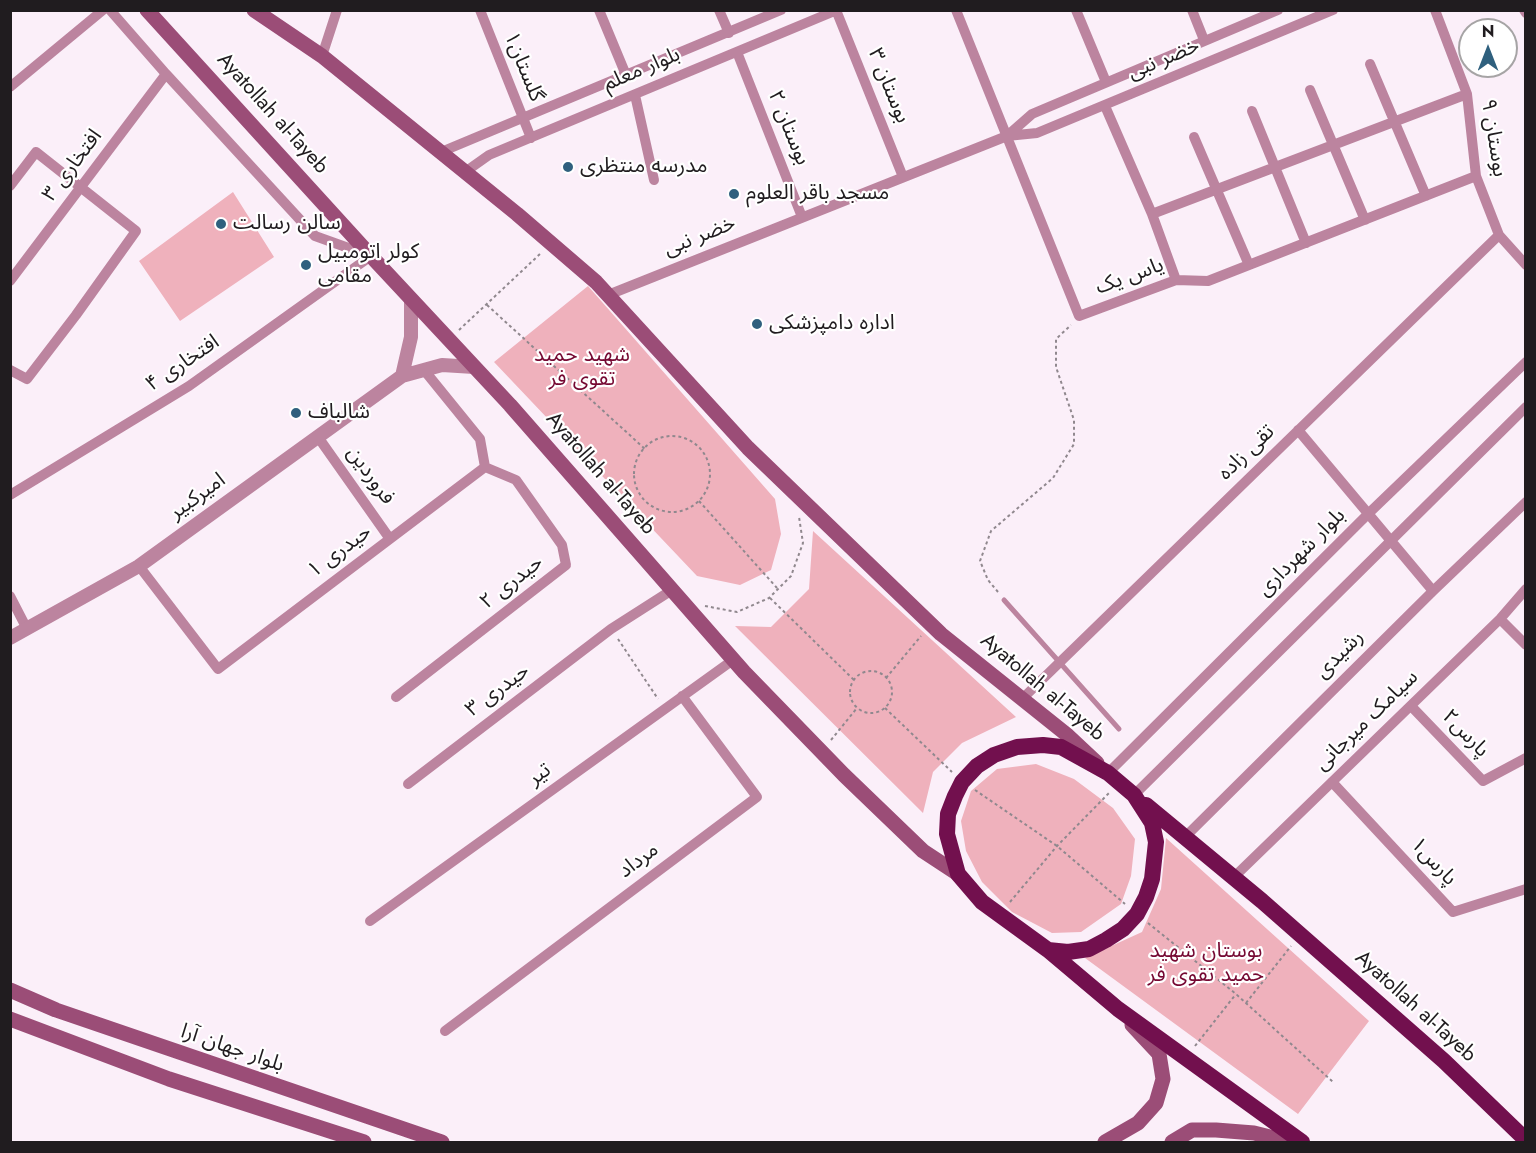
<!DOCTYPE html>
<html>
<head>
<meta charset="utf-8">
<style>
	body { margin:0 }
	#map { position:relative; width:1536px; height:1153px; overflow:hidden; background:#fbeff9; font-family:Jost,sans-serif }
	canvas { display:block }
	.frame { position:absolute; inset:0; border:12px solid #201c1f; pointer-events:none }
	.north { position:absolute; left:1458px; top:18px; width:60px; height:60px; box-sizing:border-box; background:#fff; border:2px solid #a6a4a5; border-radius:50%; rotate:0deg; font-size:16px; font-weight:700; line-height:24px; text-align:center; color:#201c1f }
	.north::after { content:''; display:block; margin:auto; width:21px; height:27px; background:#2f607e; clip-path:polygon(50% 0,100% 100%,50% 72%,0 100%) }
</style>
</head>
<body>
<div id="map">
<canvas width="1536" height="1153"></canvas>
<div class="frame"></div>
<div class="north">N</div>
</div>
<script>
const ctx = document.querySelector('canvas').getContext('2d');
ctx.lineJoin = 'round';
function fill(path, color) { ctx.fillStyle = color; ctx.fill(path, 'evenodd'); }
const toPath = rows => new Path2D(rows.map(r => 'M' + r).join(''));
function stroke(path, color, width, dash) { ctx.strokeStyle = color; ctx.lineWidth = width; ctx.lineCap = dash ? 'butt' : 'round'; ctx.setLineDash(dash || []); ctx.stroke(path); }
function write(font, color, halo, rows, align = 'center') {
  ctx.font = font + ' Jost,"Noto Sans Arabic",sans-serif'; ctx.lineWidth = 4.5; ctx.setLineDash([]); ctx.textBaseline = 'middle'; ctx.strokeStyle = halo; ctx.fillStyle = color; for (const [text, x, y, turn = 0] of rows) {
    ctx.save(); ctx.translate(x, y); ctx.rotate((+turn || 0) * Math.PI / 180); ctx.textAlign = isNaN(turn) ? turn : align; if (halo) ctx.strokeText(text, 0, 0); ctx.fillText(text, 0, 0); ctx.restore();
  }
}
fill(toPath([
	[233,192,274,257,180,321,139,261],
	[588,286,775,499,781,534,771,570,740,585,697,576,494,362],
	[813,531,1016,717,962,743,933,772,923,813,735,626,771,627,809,589],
	[1036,764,1074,779,1113,808,1135,839,1131,876,1121,904,1081,932,1052,933,1012,912,982,882,966,851,961,821,971,791,997,769],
	[1166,838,1369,1021,1298,1114,1085,958,1142,932,1161,889]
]), '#efb1bc');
stroke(toPath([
	[487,305,645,449],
	[459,330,540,254],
	'634 474a38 38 0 1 1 76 0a38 38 0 1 1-76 0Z',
	[699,501,777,588],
	[998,592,988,580,980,561,991,531,1053,478,1074,444,1074,420,1056,367,1056,339,1071,325],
	[770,598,854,680],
	[705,606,737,612,769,598,791,576,803,543,799,517],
	[618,639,658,699],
	'850 692a21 21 0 1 1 42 0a21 21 0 1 1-42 0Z',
	[886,678,921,636],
	[885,708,952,772],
	[831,740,857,708],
	[975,790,1057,846,1125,904],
	[1010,902,1057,846,1109,793],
	[1148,923,1236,994,1333,1082],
	[1246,1003,1291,946],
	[1195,1046,1236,994]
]), '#90888e', 2, [3, 3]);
stroke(toPath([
	[1004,600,1119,729]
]), '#bc849f', 5);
stroke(toPath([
	[110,10,166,74,315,236,368,255],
	[480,10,531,138],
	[599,10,626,75],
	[719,10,729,33],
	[836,10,903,177],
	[956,10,1079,316,1176,280,1208,281,1476,176],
	[1076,10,1106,82],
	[1192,10,1204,40],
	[1278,10,1032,114,1007,136,1037,133,1333,10],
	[1435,10,1467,94,1476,176,1499,235,1526,265],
	[1524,10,1526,13],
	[737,52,802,217],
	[322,56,337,10],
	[1370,64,1426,196],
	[10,87,103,10],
	[1310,90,1365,220],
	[635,95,654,180],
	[1105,106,1152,214],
	[1252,111,1306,243],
	[1194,137,1249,265],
	[441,152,781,10],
	[465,172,489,155,837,10],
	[10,186,36,152,136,231,76,315,27,379,10,370],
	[1176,280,1152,214,1467,94],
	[10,281,166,74],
	[608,295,1007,136],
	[424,370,480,439,485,467],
	[1298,430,1433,591],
	[318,437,390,539],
	[10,495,189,386,371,256],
	[139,566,218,669,485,467],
	[10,596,27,629],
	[1500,619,1526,645],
	[396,697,566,565,562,545,516,480,485,467],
	[1022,699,1499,235],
	[1411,706,1483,781,1526,758],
	[1108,773,1369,513,1526,362],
	[1332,782,1453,912,1526,889],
	[408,784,611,629,672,590],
	[1134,795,1526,407],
	[1184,838,1433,591,1526,502],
	[1233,878,1500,619,1526,589],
	[370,921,733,660],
	[445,1031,757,797,682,696]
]), '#bc849f', 10);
stroke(toPath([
	[411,300,411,337,402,376,442,365,474,367],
	[10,638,139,566,402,376]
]), '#bc849f', 14);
stroke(toPath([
	[147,10,371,256,510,405,744,672,844,775,923,851,958,874],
	[254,10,322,56,517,214,596,282,748,448,941,634,1066,734,1097,763],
	[10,990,56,1010,442,1142],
	[10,1019,169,1079,364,1142],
	[1105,1142,1138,1123,1156,1103,1163,1079,1159,1054,1132,1025],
	[1172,1142,1192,1130,1216,1130,1254,1133,1290,1142]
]), '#9b4d77', 15);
stroke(toPath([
	[1043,745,1061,747,1108,773,1134,795,1152,823,1156,842,1152,879,1146,897,1137,914,1123,929,1106,940,1089,949,1068,952,1048,950,982,902,958,874,947,834,948,814,955,796,962,782,977,766,994,755,1017,747,1043,745],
	[1146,805,1262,901,1444,1061,1526,1140],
	[1048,950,1118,1009,1302,1142]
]), '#72104e', 16);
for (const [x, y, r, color] of [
	[568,167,6,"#2f607e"],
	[734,194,6,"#2f607e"],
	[221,224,6,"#2f607e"],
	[306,265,6,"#2f607e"],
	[757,324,6,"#2f607e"],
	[296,413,6,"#2f607e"]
]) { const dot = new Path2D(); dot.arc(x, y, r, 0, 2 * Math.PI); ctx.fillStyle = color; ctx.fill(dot); stroke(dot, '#fff', 2); }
write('21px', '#201c1f', '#fff', [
	["خضر نبی",1164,60,-23],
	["گلستان۱",523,67,68],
	["بلوار معلم",642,70,-23],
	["بوستان ۳",888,86,68],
	["Ayatollah al-Tayeb",272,114,48],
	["بوستان ۲",788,128,68],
	["بوستان ۹",1493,138,81],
	["افتخاری ۳",73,166,-53],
	["خضر نبی",700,237,-22],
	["یاس یک",1130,277,-20],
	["افتخاری ۴",183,364,-34],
	["تقی زاده",1247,453,-44],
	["Ayatollah al-Tayeb",600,474,49],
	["فروردین",370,476,54],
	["امیرکبیر",198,497,-36],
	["حیدری ۱",340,552,-37],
	["بلوار شهرداری",1302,553,-45],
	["حیدری ۲",512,583,-38],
	["رشیدی",1340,655,-45],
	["Ayatollah al-Tayeb",1042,688,40],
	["حیدری ۳",498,691,-37],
	["سیامک میرجانی",1367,721,-44],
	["پارس۲",1465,734,46],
	["تیر",540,775,-36],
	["مرداد",639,861,-37],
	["پارس۱",1433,862,47],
	["Ayatollah al-Tayeb",1415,1007,42],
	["بلوار جهان آرا",232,1049,19]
]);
write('21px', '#201c1f', '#fff', [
	["مدرسه منتظری",580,167],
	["مسجد باقر العلوم",746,194],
	["سالن رسالت",233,224],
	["کولر اتومبیل",318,253],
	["مقامی",318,277],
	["اداره دامپزشکی",769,324],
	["شالباف",308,413]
], 'left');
write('21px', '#750832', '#fff', [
	["شهید حمید",582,356],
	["تقوی فر",582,380],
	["بوستان شهید",1206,952],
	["حمید تقوی فر",1206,976]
]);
</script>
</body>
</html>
